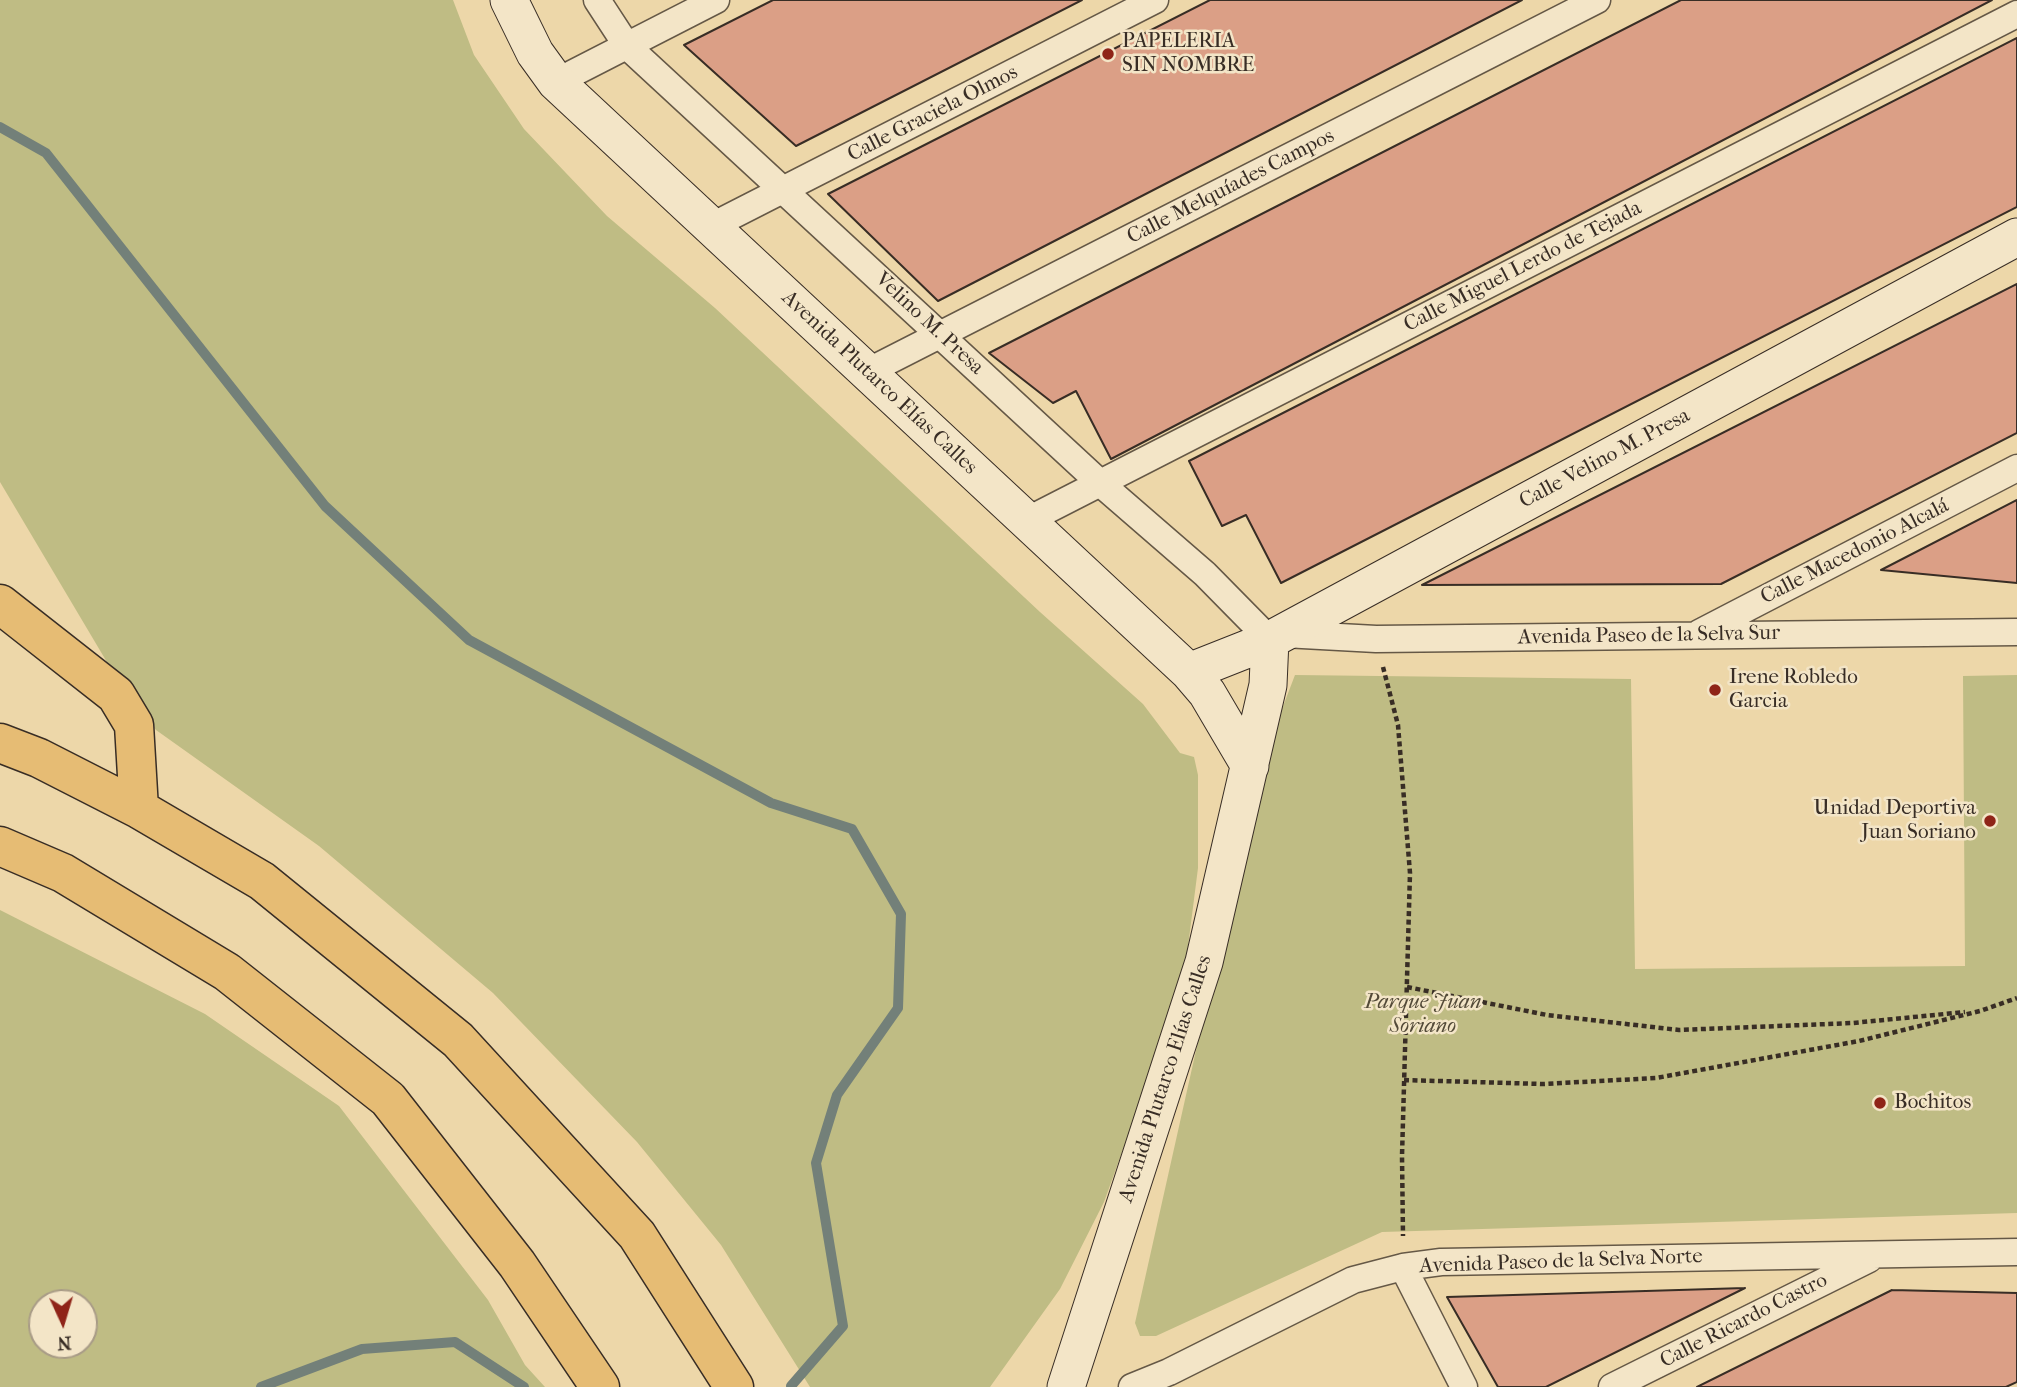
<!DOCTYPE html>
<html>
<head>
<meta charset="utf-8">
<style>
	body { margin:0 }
	#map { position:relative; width:2017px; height:1387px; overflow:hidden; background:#edd7a9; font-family:"IM FELL French Canon",serif }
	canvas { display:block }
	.north { position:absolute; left:28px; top:1289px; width:70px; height:70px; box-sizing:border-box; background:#f3e5c7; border:2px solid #a89b86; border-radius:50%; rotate:176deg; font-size:19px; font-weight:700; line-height:28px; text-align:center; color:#382d25 }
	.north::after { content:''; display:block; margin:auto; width:24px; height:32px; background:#8f2418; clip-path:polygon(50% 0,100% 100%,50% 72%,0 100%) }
</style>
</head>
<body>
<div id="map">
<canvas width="2017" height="1387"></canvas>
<div class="north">N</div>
</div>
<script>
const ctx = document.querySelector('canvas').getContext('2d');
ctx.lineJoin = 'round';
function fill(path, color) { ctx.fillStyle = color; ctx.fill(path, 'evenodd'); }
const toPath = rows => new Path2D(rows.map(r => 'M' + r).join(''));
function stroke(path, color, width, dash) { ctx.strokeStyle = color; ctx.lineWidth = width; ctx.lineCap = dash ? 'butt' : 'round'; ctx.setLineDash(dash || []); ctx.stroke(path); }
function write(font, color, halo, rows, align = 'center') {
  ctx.font = font + ' "IM FELL French Canon",serif'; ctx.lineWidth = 5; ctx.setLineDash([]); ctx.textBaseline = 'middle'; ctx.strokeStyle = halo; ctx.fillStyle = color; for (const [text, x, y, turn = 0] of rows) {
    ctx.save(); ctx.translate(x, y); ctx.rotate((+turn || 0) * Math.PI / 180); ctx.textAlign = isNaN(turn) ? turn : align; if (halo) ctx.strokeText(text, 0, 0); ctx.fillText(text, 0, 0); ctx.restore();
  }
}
fill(toPath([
	[0,0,453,0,474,55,524,129,607,216,715,308,1040,612,1143,704,1180,753,1194,757,1198,775,1198,868,1186,962,1148,1080,1104,1202,1060,1289,990,1387,810,1387,721,1245,637,1142,493,993,319,846,156,730,133,706,0,482],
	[1295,675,1631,679,1635,969,1965,966,1963,676,2017,675,2017,1213,1382,1232,1156,1336,1140,1336,1135,1323,1259,769],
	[0,910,205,1014,339,1106,488,1300,525,1365,545,1387,0,1387],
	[42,1303,84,1303,84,1345,42,1345]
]), '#bfbc84');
stroke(toPath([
	[0,127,46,153,325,506,469,640,771,803,852,829,901,914,898,1008,837,1095,816,1163,843,1326,791,1386],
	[261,1387,362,1349,455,1342,524,1387]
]), '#738079', 10);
const building = toPath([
	[773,0,1082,0,796,146,684,45,773,0],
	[1210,0,1522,0,938,301,828,194,1210,0],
	[1681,0,1992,0,1111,459,1076,391,1053,403,989,353,1681,0],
	[2017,38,2017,207,1281,583,1246,515,1222,526,1189,461,2017,38],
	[2017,284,2017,433,1721,584,1422,585,2017,284],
	[2017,500,2017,583,1881,570,2017,500],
	[1745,1288,1546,1387,1498,1387,1447,1297,1745,1288],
	[1892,1290,2017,1293,2017,1382,2006,1387,1697,1387,1892,1290]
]);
fill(building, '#db9f86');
stroke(building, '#382d25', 2);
const street = toPath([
	[597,0,627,46,1100,483,1205,574,1270,640],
	[556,82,716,0],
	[710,227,1155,0],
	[865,373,1597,0],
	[1028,520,2017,14],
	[1699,633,2017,468],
	[1284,634,1376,639,2017,632],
	[1403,1267,1464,1387],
	[1132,1387,1169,1372,1353,1280,1403,1267,1441,1262,2017,1252],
	[1612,1387,1869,1259]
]);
const secondary = toPath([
	[509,0,535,53,556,82,1189,672,1207,693,1250,766],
	[1189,672,1270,640,2017,237],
	[1066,1387,1204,962,1268,685,1270,640]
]);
const highway = toPath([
	[0,604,116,695,134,725,139,809],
	[0,743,39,758,139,809,262,881,458,1040,637,1235,734,1387],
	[0,846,63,873,227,972,388,1099,517,1264,600,1387]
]);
stroke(street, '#655846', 29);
stroke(secondary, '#382d25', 39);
stroke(highway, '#382d25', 41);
stroke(toPath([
	[1383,667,1398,725,1410,873,1402,1156,1403,1236],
	[1407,987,1547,1015,1679,1030,1853,1023,1965,1012],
	[1404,1080,1543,1084,1656,1078,1859,1041,1980,1011,2017,998]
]), '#382d25', 4.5, [5, 3.5]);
stroke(street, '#f3e5c7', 26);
stroke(secondary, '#f3e5c7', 37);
stroke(highway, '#e6bc74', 38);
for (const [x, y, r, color] of [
	[1108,54,7,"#8f2418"],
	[1715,690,7,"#8f2418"],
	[1990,821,7,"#8f2418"],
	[1880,1103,7,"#8f2418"]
]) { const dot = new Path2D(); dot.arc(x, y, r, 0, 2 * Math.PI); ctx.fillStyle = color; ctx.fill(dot); stroke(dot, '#f3e5c7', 2.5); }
write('21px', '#382d25', '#f3e5c7', [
	["PAPELERIA",1122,42],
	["SIN NOMBRE",1122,66],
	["Irene Robledo",1729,678],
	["Garcia",1729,702],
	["Unidad Deportiva",1976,809,"right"],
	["Juan Soriano",1976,833,"right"],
	["Bochitos",1894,1103]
], 'left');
write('21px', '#382d25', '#f3e5c7', [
	["Calle Graciela Olmos",933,114,-27],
	["Calle Melquíades Campos",1231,187,-27],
	["Calle Miguel Lerdo de Tejada",1523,267,-27],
	["Velino M. Presa",929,324,43],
	["Avenida Plutarco Elías Calles",879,383,43],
	["Calle Velino M. Presa",1605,459,-28],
	["Calle Macedonio Alcalá",1855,552,-27],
	["Avenida Paseo de la Selva Sur",1649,636,-1],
	["Avenida Plutarco Elías Calles",1166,1079,-72],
	["Avenida Paseo de la Selva Norte",1561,1262,-2],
	["Calle Ricardo Castro",1744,1321,-27]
]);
write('italic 21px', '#534a38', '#f3e5c7', [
	["Parque Juan",1423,1003],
	["Soriano",1423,1027]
]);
</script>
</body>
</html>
